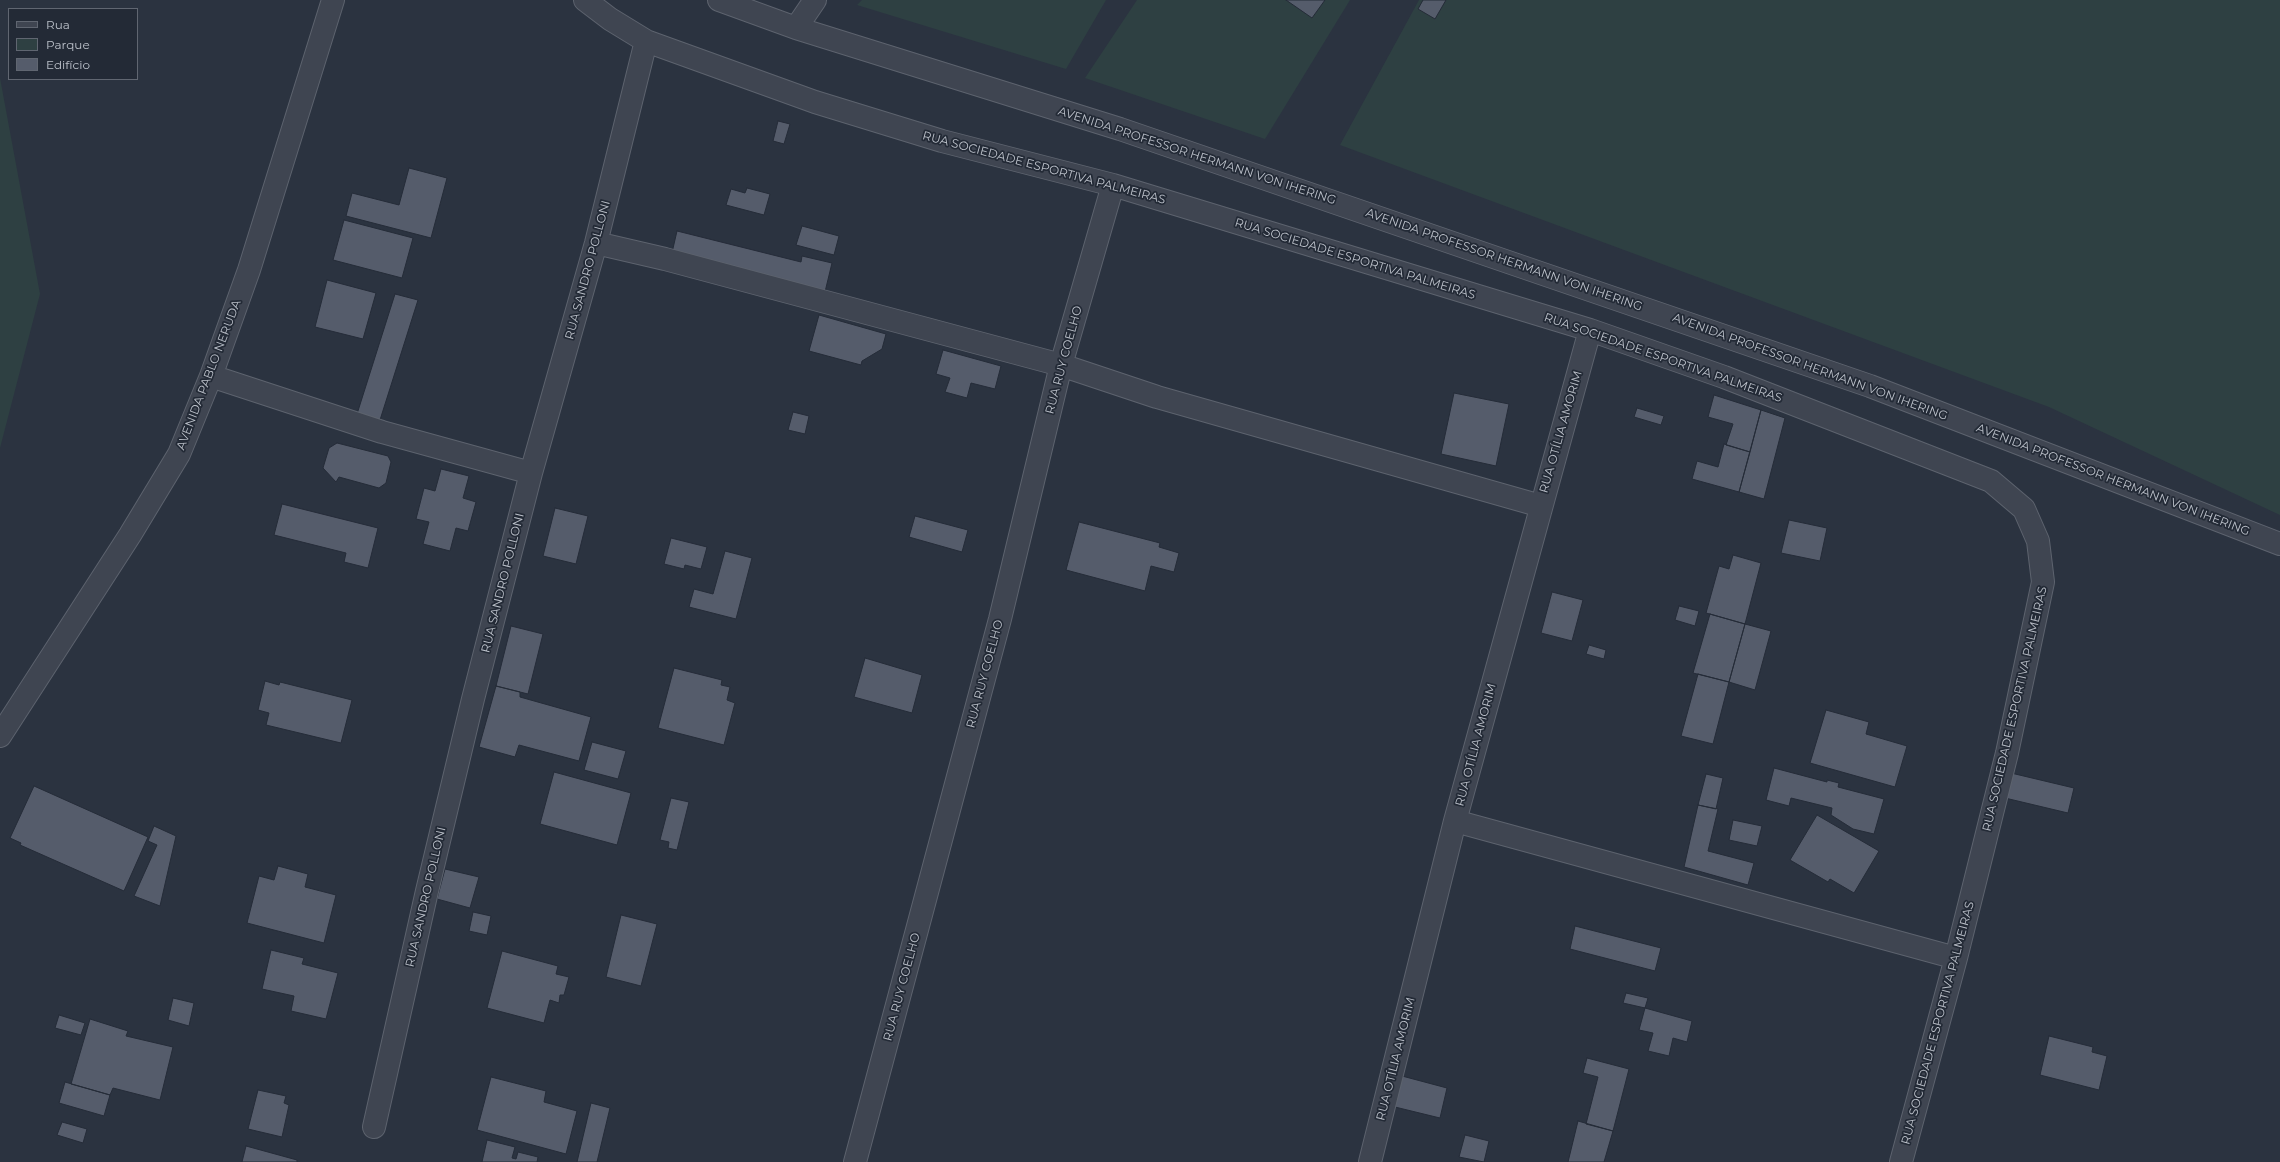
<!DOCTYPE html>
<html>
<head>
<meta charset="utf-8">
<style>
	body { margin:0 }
	#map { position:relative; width:2280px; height:1162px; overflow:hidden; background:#2b3340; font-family:Montserrat,sans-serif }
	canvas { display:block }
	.legend { position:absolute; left:8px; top:8px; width:130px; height:72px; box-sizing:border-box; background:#232a36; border:1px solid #606671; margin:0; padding:5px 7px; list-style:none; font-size:12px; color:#bcc1ca }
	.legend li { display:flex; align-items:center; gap:8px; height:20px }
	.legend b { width:20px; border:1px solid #606671 }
</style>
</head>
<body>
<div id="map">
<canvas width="2280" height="1162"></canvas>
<ul class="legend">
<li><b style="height:5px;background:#3f4551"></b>Rua</li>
<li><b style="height:11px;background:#2e4042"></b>Parque</li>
<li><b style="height:11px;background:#555c6b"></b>Edifício</li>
</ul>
</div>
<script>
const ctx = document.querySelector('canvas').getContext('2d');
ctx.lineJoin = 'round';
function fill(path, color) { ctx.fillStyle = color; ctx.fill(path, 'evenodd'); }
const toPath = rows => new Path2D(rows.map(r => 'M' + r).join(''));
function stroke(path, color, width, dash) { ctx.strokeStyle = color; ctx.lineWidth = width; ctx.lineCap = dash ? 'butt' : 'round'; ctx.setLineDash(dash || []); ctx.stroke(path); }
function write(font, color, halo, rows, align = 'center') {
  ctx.font = font + ' Montserrat,sans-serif'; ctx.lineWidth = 3.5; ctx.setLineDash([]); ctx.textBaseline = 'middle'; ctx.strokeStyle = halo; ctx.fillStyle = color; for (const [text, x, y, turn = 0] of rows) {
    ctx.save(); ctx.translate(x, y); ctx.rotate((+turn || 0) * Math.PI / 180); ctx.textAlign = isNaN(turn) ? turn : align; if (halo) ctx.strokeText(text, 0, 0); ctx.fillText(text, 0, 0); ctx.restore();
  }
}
fill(toPath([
	[862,0,1106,0,1066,69,857,5],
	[1137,0,1350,0,1265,139,1085,78],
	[1419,0,2280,0,2280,515,2049,407,1340,145],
	[0,78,40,294,0,448]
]), '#2e4042');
const building = toPath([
	[1286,0,1325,0,1312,18,1286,0],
	[1423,0,1446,0,1435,19,1418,9,1423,0],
	[778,121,790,124,784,144,773,141,778,121],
	[409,168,447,178,431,238,346,216,352,193,399,205,409,168],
	[747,188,770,194,764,215,726,205,731,189,745,193,747,188],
	[344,220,413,238,402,278,333,260,344,220],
	[802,226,839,236,834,255,796,245,802,226],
	[677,231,801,262,802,256,832,263,824,296,671,257,677,231],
	[327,280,376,293,363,339,315,327,327,280],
	[395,294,418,300,380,420,357,414,395,294],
	[819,315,886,334,882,349,862,361,861,365,809,351,819,315],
	[943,350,1001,366,995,389,971,383,967,398,945,392,950,378,936,374,943,350],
	[1454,393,1509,404,1496,466,1441,454,1454,393],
	[1714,395,1761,410,1750,452,1726,445,1733,424,1708,417,1714,395],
	[1637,408,1664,416,1661,425,1634,417,1637,408],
	[1761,410,1785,418,1764,499,1739,492,1761,410],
	[793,412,809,416,805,434,788,430,793,412],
	[337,443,388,456,391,462,386,483,379,488,339,477,336,482,323,468,329,448,337,443],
	[1724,444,1750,452,1739,492,1692,479,1697,461,1718,467,1724,444],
	[441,469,469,476,463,498,476,502,468,531,456,528,450,551,423,544,429,522,416,519,424,488,435,491,441,469],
	[282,504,378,528,368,568,344,562,346,553,274,535,282,504],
	[555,508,588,516,576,564,543,556,555,508],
	[915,516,968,530,962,552,909,537,915,516],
	[1789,520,1827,528,1820,561,1781,553,1789,520],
	[1079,522,1160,543,1159,547,1179,553,1174,572,1151,566,1145,591,1066,570,1079,522],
	[671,538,707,547,701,569,685,565,684,569,664,564,671,538],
	[725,551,752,558,736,619,689,607,694,589,713,594,725,551],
	[1733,555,1761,563,1745,624,1706,613,1719,566,1729,569,1733,555],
	[1552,592,1583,600,1572,641,1541,633,1552,592],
	[1679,606,1699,611,1695,626,1675,620,1679,606],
	[1710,614,1745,624,1729,682,1693,673,1710,614],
	[1745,624,1771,631,1755,690,1729,682,1745,624],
	[511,626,543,634,528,694,496,686,511,626],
	[1589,645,1606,650,1604,659,1586,654,1589,645],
	[865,658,922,675,912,713,854,697,865,658],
	[674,668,722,680,721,685,730,687,727,700,735,703,724,745,658,728,674,668],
	[1698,674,1729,682,1713,744,1681,736,1698,674],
	[265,681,279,685,280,682,352,700,341,743,266,725,269,713,258,710,265,681],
	[496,686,520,692,520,697,591,717,579,761,519,745,515,757,479,747,496,686],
	[1826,710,1869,722,1866,734,1907,746,1895,787,1810,763,1826,710],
	[592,742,626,751,618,779,584,770,592,742],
	[1774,768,1827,782,1827,780,1839,783,1838,787,1884,799,1874,834,1853,829,1831,815,1832,808,1791,798,1789,806,1766,800,1774,768],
	[554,772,631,793,617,845,540,824,554,772],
	[2011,773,2074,788,2068,813,2005,798,2011,773],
	[1706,774,1723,778,1716,809,1698,805,1706,774],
	[34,786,148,837,124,891,20,845,21,843,10,838,34,786],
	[671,798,689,802,677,850,668,848,669,842,660,840,671,798],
	[1698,805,1718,809,1708,851,1754,863,1748,885,1684,867,1698,805],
	[1817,815,1879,851,1854,893,1830,879,1828,882,1790,860,1817,815],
	[1733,820,1762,826,1757,846,1729,840,1733,820],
	[154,826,176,836,160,906,134,896,157,845,148,841,154,826],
	[278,866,308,874,305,887,336,895,324,943,247,923,259,876,274,880,278,866],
	[445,869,479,877,470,908,437,899,445,869],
	[473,912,491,916,487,935,469,931,473,912],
	[621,915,657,924,641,986,606,977,621,915],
	[1575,926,1661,948,1655,971,1570,949,1575,926],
	[271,950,304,958,302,964,338,973,326,1019,291,1011,294,996,262,989,271,950],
	[502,951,558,966,556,974,569,977,564,995,560,995,559,1003,550,1000,544,1023,487,1008,502,951],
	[1626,993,1648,998,1645,1008,1623,1003,1626,993],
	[173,998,194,1003,189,1026,168,1020,173,998],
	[1645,1008,1692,1021,1687,1042,1673,1038,1669,1056,1648,1051,1653,1033,1639,1030,1645,1008],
	[59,1015,85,1023,81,1035,55,1028,59,1015],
	[90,1019,128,1031,126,1036,173,1047,160,1100,113,1088,110,1095,71,1084,90,1019],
	[2049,1036,2093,1047,2092,1052,2107,1056,2099,1090,2040,1075,2049,1036],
	[1587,1058,1629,1069,1613,1131,1586,1124,1598,1077,1583,1073,1587,1058],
	[1402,1076,1447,1088,1440,1118,1395,1107,1402,1076],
	[491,1077,546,1091,544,1102,577,1111,566,1154,477,1130,491,1077],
	[65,1082,110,1095,104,1116,59,1103,65,1082],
	[258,1090,286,1096,284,1103,289,1105,282,1137,248,1129,258,1090],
	[591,1103,610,1108,597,1162,577,1162,591,1103],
	[1578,1121,1613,1131,1604,1162,1568,1162,1578,1121],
	[62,1122,87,1129,83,1143,57,1135,62,1122],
	[1465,1135,1489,1141,1484,1162,1459,1157,1465,1135],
	[487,1140,515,1147,512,1158,516,1159,518,1152,538,1157,537,1162,482,1162,487,1140],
	[246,1146,297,1160,297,1162,242,1162,246,1146]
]);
fill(building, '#555c6b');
stroke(building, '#252c38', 1);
const minor = toPath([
	[585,0,610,19,646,41,815,102,942,141,1113,185,1590,330,1724,377,1991,481,2024,509,2038,541,2043,582,2007,753,1956,958,1901,1162],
	[719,0,796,28,1120,129,1870,386,2280,544],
	[796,28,815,0],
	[596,243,665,259,1061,365,1157,397,1541,506],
	[211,376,382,432,531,473],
	[0,736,130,535,179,454,211,376,249,270,333,0],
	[1455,821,1956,958],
	[374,1127,427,891,473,699,531,473,596,243,646,41],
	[855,1162,1000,619,1061,365,1113,185],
	[1370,1162,1455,821,1590,330]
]);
stroke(minor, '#5d636e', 24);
stroke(minor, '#3f4551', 22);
write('12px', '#bcc1ca', '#232a36', [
	["AVENIDA PROFESSOR HERMANN VON IHERING",1197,156,18],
	["RUA SOCIEDADE ESPORTIVA PALMEIRAS",1044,168,15],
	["RUA SOCIEDADE ESPORTIVA PALMEIRAS",1355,259,17],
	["AVENIDA PROFESSOR HERMANN VON IHERING",1504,260,19],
	["RUA SANDRO POLLONI",588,270,-75],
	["RUA SOCIEDADE ESPORTIVA PALMEIRAS",1663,358,19],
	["RUA RUY COELHO",1064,360,-75],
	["AVENIDA PROFESSOR HERMANN VON IHERING",1810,367,20],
	["AVENIDA PABLO NERUDA",209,375,-69],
	["RUA OTÍLIA AMORIM",1561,432,-74],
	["AVENIDA PROFESSOR HERMANN VON IHERING",2113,480,21],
	["RUA SANDRO POLLONI",503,583,-76],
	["RUA RUY COELHO",985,674,-75],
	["RUA SOCIEDADE ESPORTIVA PALMEIRAS",2015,709,-77],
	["RUA OTÍLIA AMORIM",1476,745,-75],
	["RUA SANDRO POLLONI",426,897,-77],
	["RUA RUY COELHO",902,987,-75],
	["RUA SOCIEDADE ESPORTIVA PALMEIRAS",1938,1023,-75],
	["RUA OTÍLIA AMORIM",1396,1059,-76]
]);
</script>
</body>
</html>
